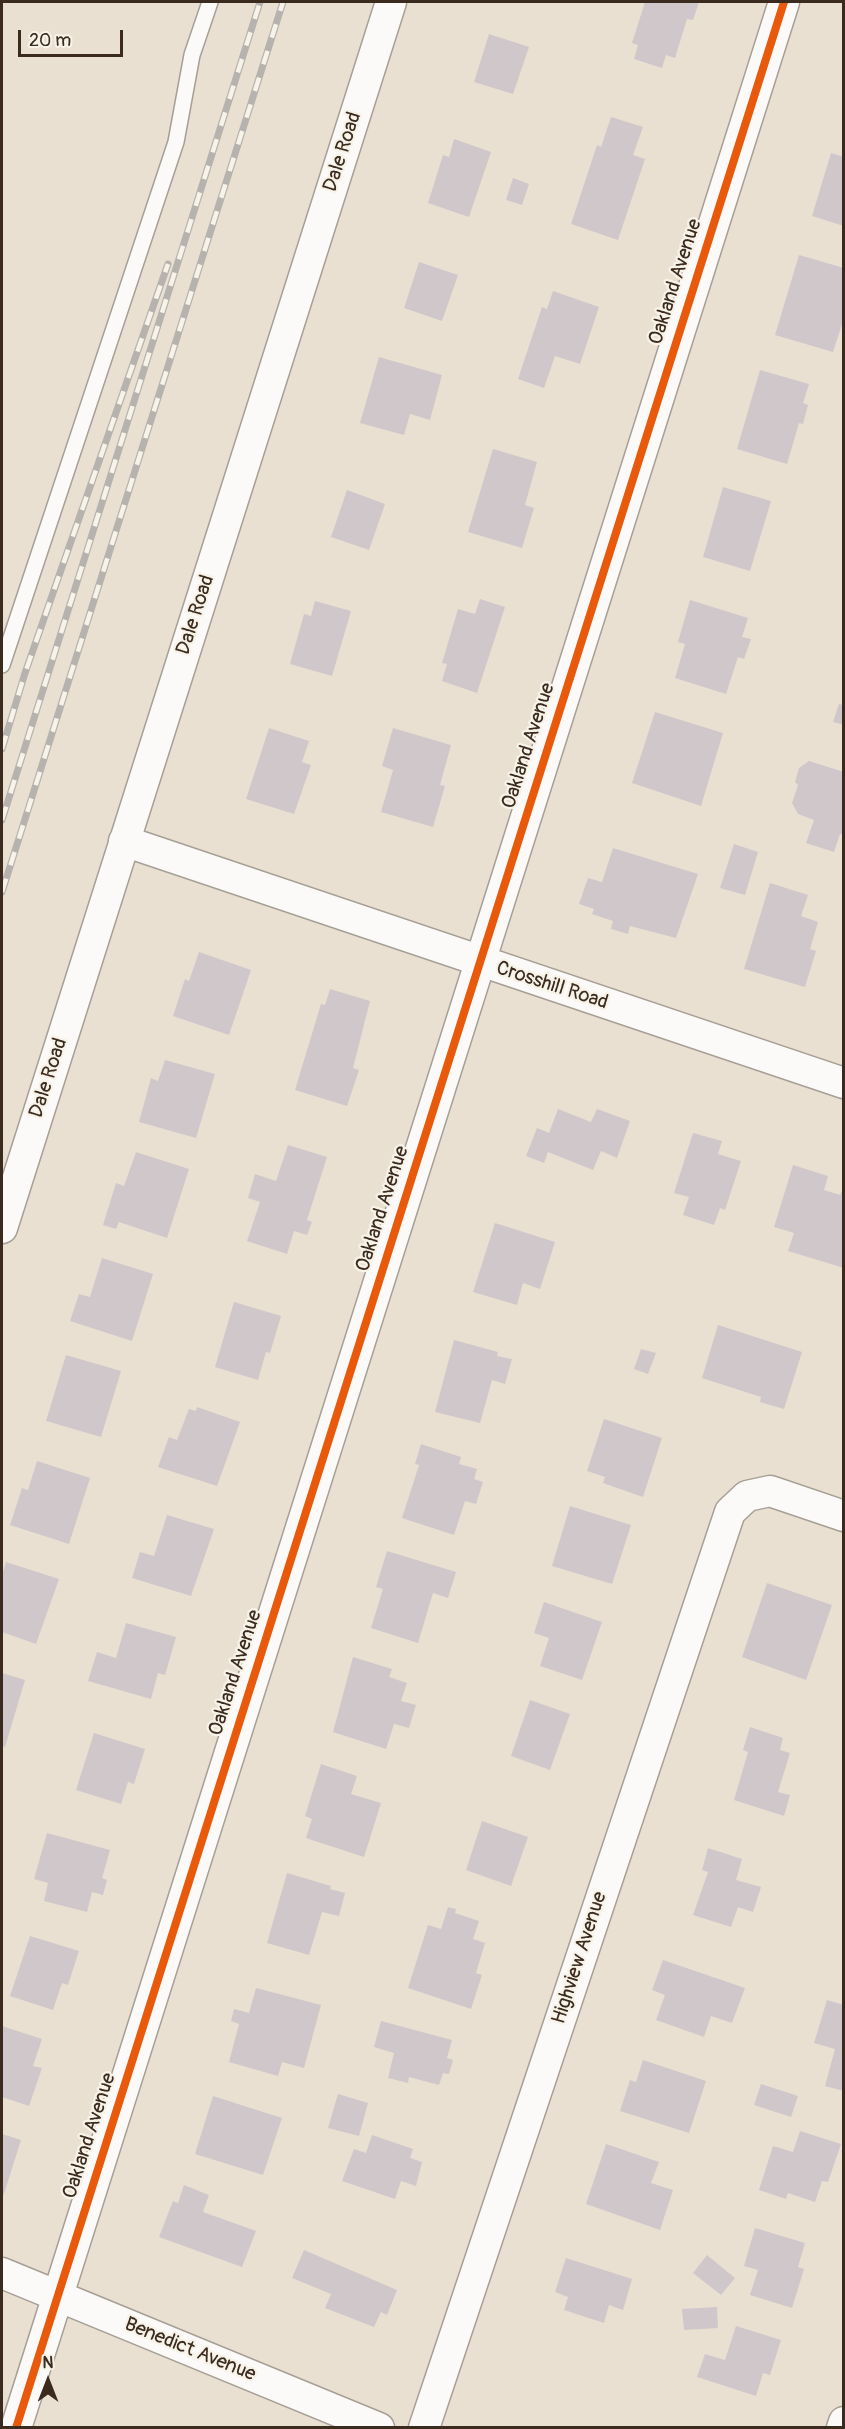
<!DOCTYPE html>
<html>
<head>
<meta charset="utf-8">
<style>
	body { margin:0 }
	#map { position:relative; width:845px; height:2429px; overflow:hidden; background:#e9e0d2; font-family:Pangolin,sans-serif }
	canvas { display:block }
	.frame { position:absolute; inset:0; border:3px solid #3b2a1e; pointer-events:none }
	.north { position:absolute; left:18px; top:2351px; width:60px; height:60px; -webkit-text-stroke:4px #f7f3e8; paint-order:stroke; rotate:0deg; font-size:16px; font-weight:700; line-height:24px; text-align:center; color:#3b2a1e }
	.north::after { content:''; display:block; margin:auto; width:21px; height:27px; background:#3b2a1e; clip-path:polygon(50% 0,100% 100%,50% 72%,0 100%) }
	.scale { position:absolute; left:18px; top:30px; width:105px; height:27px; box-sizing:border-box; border:3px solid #3b2a1e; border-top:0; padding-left:8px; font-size:18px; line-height:21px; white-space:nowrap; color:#3b2a1e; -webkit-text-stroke:4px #f7f3e8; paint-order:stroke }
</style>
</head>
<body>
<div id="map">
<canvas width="845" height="2429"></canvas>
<div class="frame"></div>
<div class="north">N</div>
<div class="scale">20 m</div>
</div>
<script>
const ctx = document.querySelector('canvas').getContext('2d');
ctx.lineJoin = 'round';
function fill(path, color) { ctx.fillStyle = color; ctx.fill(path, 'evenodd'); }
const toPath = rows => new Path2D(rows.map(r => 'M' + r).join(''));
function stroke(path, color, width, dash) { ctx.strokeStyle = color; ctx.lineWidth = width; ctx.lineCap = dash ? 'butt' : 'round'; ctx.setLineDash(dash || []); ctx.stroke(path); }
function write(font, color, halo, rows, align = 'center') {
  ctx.font = font + ' Pangolin,sans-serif'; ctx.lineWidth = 4.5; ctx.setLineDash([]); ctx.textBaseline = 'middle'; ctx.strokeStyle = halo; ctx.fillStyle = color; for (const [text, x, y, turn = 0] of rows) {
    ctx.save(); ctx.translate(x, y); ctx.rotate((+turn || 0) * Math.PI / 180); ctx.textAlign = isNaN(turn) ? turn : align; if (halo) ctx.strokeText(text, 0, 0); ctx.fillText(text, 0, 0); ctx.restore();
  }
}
fill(toPath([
	[645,2,699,2,693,20,687,19,675,58,666,55,662,68,634,59,638,45,632,43],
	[489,34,529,47,513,94,474,82],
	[611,117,643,127,633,155,645,159,618,240,571,224,597,145,601,147],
	[454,139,491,152,469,217,428,203,443,155,449,157],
	[831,153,844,157,844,226,812,216],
	[513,178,529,184,522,205,506,200],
	[799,255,844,268,844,318,833,352,775,335],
	[419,262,458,275,442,321,404,308],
	[553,291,599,307,580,364,555,356,544,388,518,379,542,307,547,309],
	[379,357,442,375,430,420,410,414,404,435,360,423],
	[760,370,809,384,803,403,808,405,803,424,799,423,787,464,737,449],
	[493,449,537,462,525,505,534,508,522,548,468,532],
	[723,487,771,501,750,571,703,557],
	[347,490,385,504,369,550,331,537],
	[480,599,505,607,477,693,442,681,447,664,442,663,458,609,475,614],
	[690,600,748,618,742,637,751,639,744,659,738,657,726,694,675,678,685,644,678,642],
	[315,601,351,611,332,676,290,664,304,614,311,616],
	[839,704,844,705,844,725,833,722],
	[655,712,723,733,701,806,632,783],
	[269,728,309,741,302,762,311,765,294,814,246,799],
	[393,728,451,745,440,785,445,786,433,827,381,812,393,770,382,766],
	[809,761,844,772,844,835,840,834,834,852,806,843,814,820,798,814,792,803,798,785,795,782,799,768],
	[734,844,758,852,745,895,720,888],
	[613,848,698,874,676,938,630,926,628,934,611,929,613,921,592,914,594,909,579,904,588,878,602,882],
	[770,883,808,895,801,916,818,922,810,949,816,951,805,987,744,969],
	[199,952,251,970,229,1035,173,1016,185,979,189,981],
	[330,989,370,1001,353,1068,359,1070,347,1106,295,1090,321,1004,325,1005],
	[165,1060,215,1074,196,1138,139,1122,151,1078,158,1081],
	[558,1109,591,1122,597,1109,630,1121,617,1158,601,1151,593,1170,548,1152,544,1163,526,1156,537,1128,549,1133],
	[693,1133,722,1141,718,1154,741,1161,725,1210,720,1208,714,1225,683,1215,689,1197,674,1193],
	[288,1145,327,1157,307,1220,312,1222,307,1235,294,1231,287,1254,247,1241,260,1202,248,1198,255,1174,276,1181],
	[136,1152,189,1169,167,1238,119,1222,116,1229,103,1225,116,1183,124,1186],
	[793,1165,828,1176,824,1190,840,1195,844,1186,844,1268,788,1251,794,1233,774,1227],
	[495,1223,555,1242,540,1289,523,1283,517,1305,473,1292],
	[102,1258,153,1274,132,1341,70,1321,79,1294,90,1297],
	[234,1302,281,1316,270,1353,266,1352,258,1380,215,1367],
	[718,1325,802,1352,784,1409,760,1402,761,1397,702,1378],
	[454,1340,498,1352,497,1356,512,1359,505,1384,492,1380,480,1423,435,1412],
	[641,1349,656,1353,648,1374,634,1369],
	[66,1355,121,1371,101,1437,46,1421],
	[197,1407,240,1422,217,1486,158,1467,169,1437,177,1440,189,1409,196,1411],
	[604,1419,662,1438,643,1497,603,1483,605,1477,587,1471],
	[421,1444,461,1457,459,1464,477,1469,474,1479,483,1482,476,1504,465,1501,454,1535,402,1518,419,1465,415,1464],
	[37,1461,90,1478,69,1544,10,1525,22,1488,28,1490],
	[570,1506,631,1525,612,1584,552,1566],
	[167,1515,214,1529,191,1596,132,1578,140,1552,154,1556],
	[387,1551,456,1572,448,1598,433,1593,418,1643,371,1628,383,1589,376,1587],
	[6,1562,59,1579,36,1644,2,1632,2,1575],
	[767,1583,832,1605,806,1680,742,1657],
	[544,1602,602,1622,582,1680,540,1666,549,1638,534,1633],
	[126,1623,176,1637,165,1675,158,1673,151,1699,88,1681,97,1652,116,1658],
	[353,1657,392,1669,389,1677,407,1683,401,1701,416,1705,409,1728,394,1724,386,1749,333,1732],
	[2,1673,25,1680,5,1747,2,1746],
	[530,1700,570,1714,550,1770,511,1756],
	[750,1727,783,1738,780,1750,790,1753,778,1792,790,1795,784,1816,734,1800,748,1752,743,1750],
	[94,1733,145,1749,134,1784,128,1782,121,1804,76,1790],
	[321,1764,357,1776,351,1794,381,1803,364,1857,306,1838,312,1819,305,1816],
	[482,1821,528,1837,511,1886,466,1870],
	[47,1833,110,1850,102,1878,107,1880,103,1895,92,1892,87,1912,44,1901,48,1883,34,1879],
	[708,1848,742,1859,736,1880,761,1887,753,1912,738,1907,731,1927,693,1915,708,1872,702,1870],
	[287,1873,331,1886,330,1889,345,1893,339,1916,322,1912,309,1955,267,1943],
	[448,1907,456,1909,455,1913,479,1921,473,1939,485,1943,476,1973,482,1975,471,2009,408,1988,428,1925,441,1929],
	[30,1936,79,1951,68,1985,62,1983,53,2010,10,1996],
	[663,1960,745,1988,732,2023,711,2016,704,2037,656,2020,665,1995,652,1990],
	[256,1988,321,2005,304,2068,282,2062,278,2076,229,2062,239,2024,231,2021,234,2009,249,2013],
	[827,2000,844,2005,844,2091,825,2086,835,2049,814,2043],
	[381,2021,452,2040,447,2058,453,2060,449,2074,443,2073,439,2085,409,2077,408,2083,388,2078,394,2053,374,2047],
	[2,2026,42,2039,33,2066,42,2068,29,2106,2,2097],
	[643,2060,706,2081,689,2133,620,2111,630,2080,636,2082],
	[761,2084,798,2096,791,2117,754,2105],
	[338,2094,368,2103,359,2136,328,2128],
	[213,2096,282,2118,263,2175,195,2154],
	[800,2131,841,2144,828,2182,822,2181,815,2202,788,2193,786,2199,759,2190,773,2146,793,2152],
	[2,2134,21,2140,3,2197,2,2196],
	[372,2135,413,2149,410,2158,422,2162,416,2186,401,2181,395,2199,342,2181,354,2149,366,2153],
	[606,2144,659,2162,651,2183,673,2190,660,2230,586,2204],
	[184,2185,209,2195,203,2212,256,2231,242,2267,159,2237,173,2201,178,2203],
	[755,2228,805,2243,798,2267,804,2269,792,2308,750,2295,758,2270,744,2266],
	[304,2250,397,2290,387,2315,381,2312,374,2327,325,2308,331,2294,292,2278],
	[707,2255,735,2278,721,2295,693,2273],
	[566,2258,632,2279,623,2310,609,2305,604,2323,564,2310,568,2297,555,2292],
	[717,2307,718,2328,684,2330,682,2309],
	[736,2326,781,2340,770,2375,763,2373,756,2396,697,2377,705,2354,725,2360]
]), '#d0c7ca');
const service = toPath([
	[2,665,176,142,192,55,210,2]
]);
const minor = toPath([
	[124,841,844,1083],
	[2,1228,391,2],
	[2,2273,379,2428],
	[16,2428,784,2],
	[424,2428,730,1512,747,1496,770,1491,844,1516],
	[842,2428,844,2422]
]);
stroke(service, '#a69f96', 18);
stroke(minor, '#a69f96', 33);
stroke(service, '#fcfaf8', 15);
stroke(minor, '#fcfaf8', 30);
const rail = toPath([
	[2,749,25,673,168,264],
	[2,820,260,2],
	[2,892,283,2]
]);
stroke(rail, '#b6b3af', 7);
stroke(rail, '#f7f3e8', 4.5, [14]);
stroke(toPath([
	[16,2428,784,2]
]), '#e8590c', 8);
write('20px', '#3b2a1e', '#f7f3e8', [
	["Dale Road",343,152,-72],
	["Oakland Avenue",676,282,-72],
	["Dale Road",196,615,-72],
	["Oakland Avenue",529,746,-72],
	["Crosshill Road",552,986,18],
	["Dale Road",49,1078,-72],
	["Oakland Avenue",383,1209,-72],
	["Oakland Avenue",236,1673,-72],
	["Highview Avenue",580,1958,-72],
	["Oakland Avenue",90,2136,-72],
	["Benedict Avenue",190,2350,22]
]);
</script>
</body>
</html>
